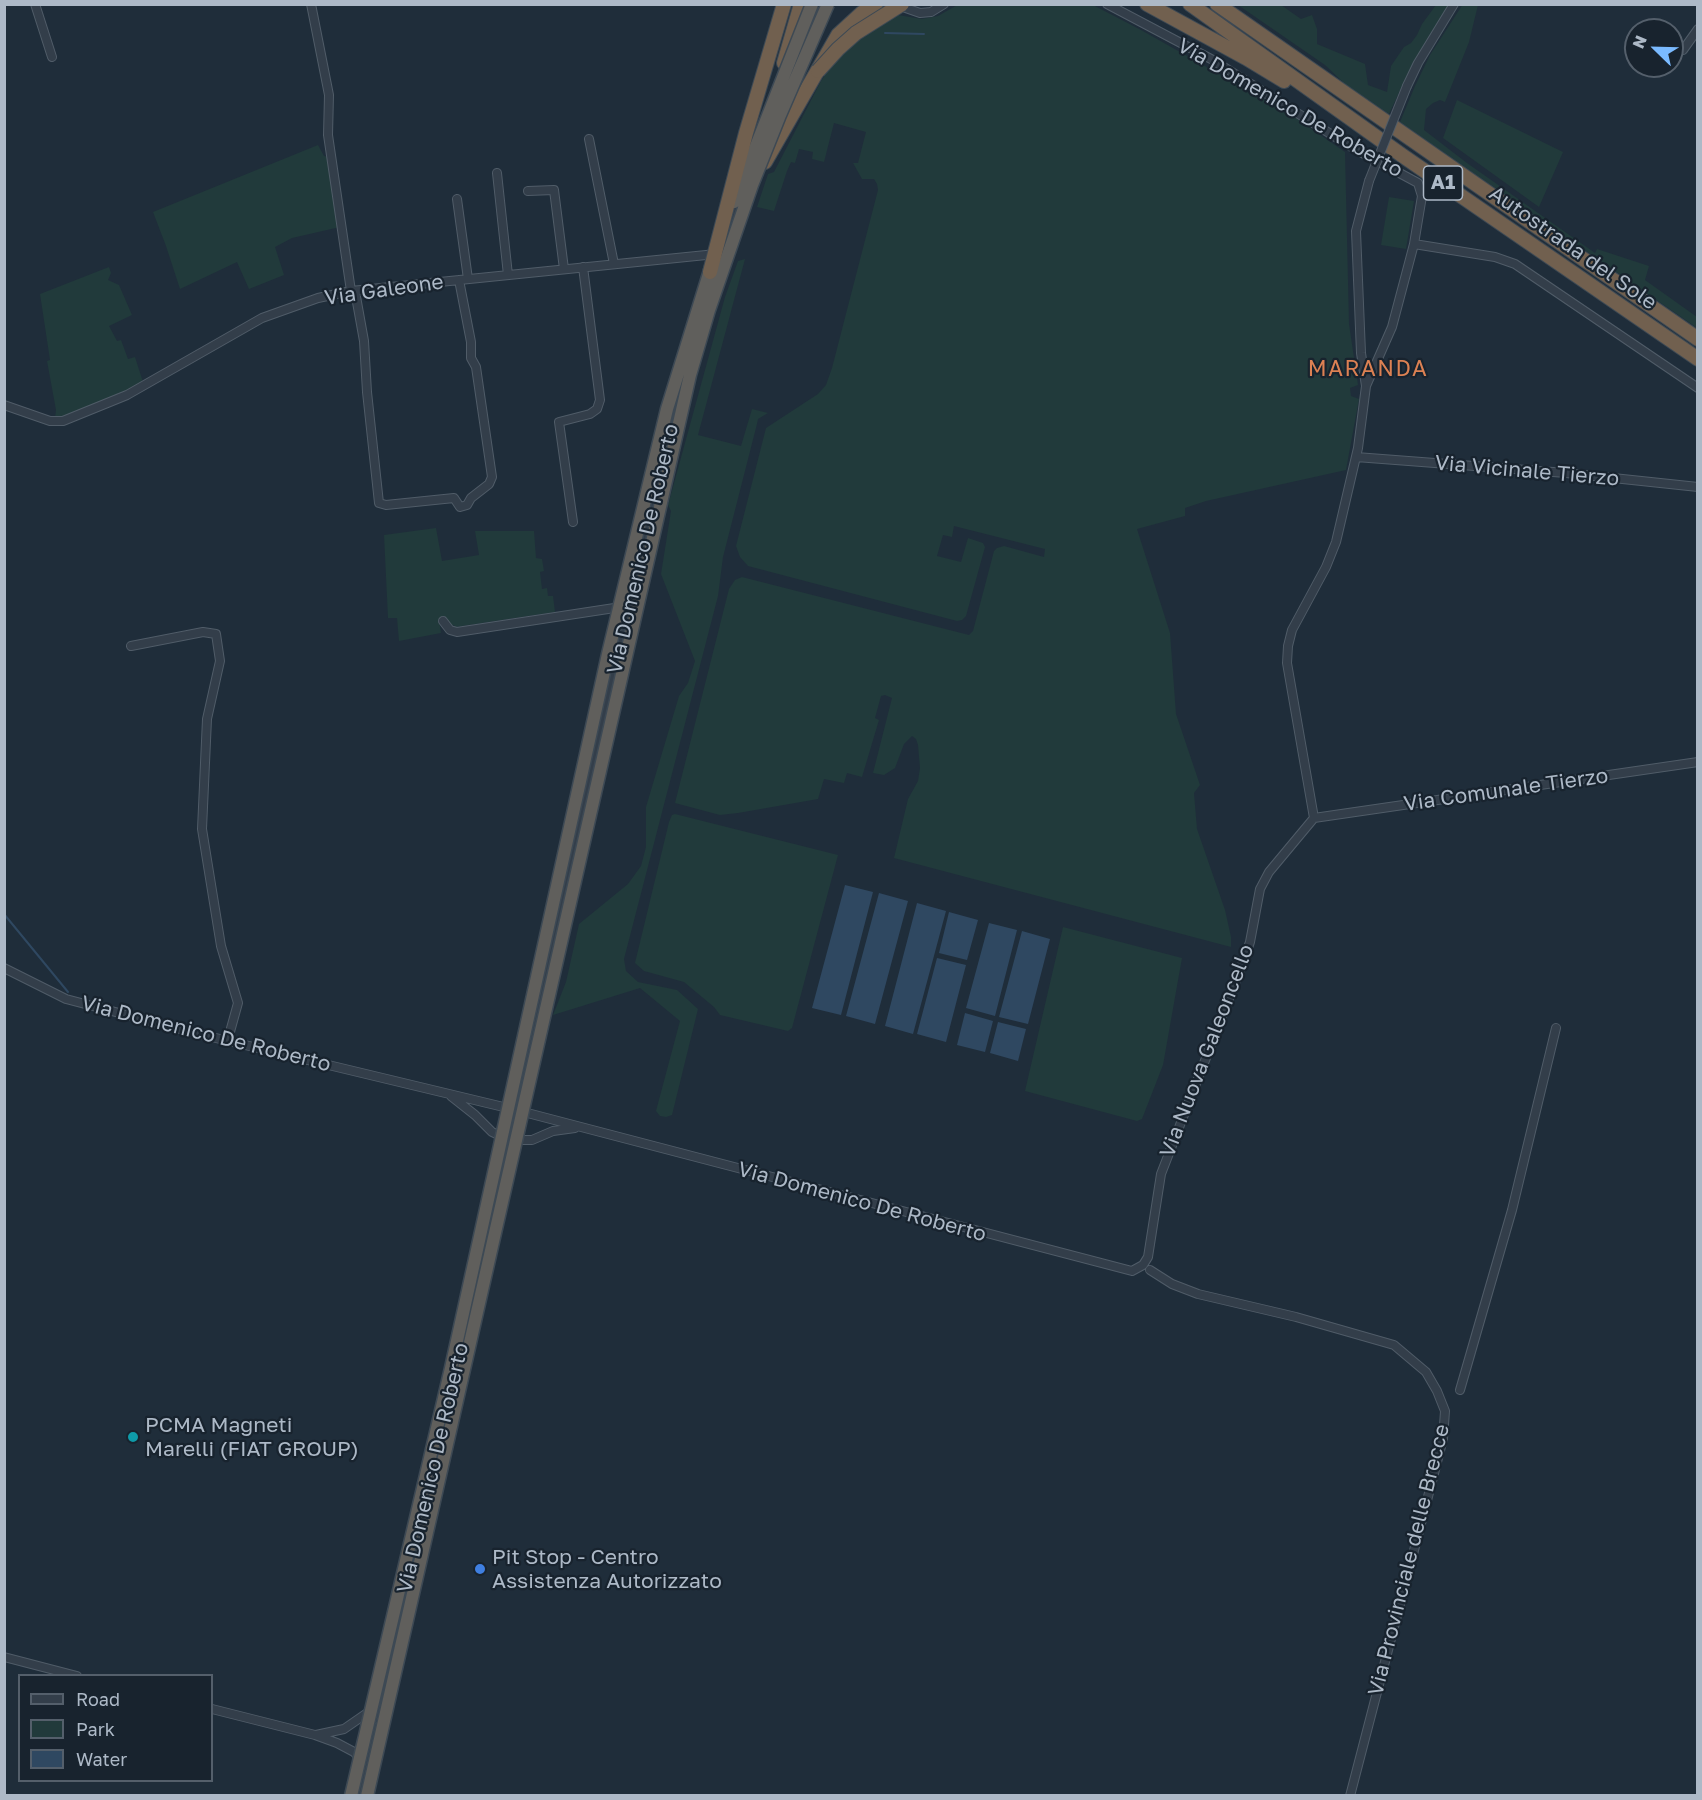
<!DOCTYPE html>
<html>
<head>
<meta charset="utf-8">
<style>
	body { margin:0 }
	#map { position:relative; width:1702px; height:1800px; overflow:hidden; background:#1f2d3a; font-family:"Golos Text",sans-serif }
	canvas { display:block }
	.frame { position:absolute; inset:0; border:6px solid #adb9c7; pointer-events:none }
	.legend { position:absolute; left:18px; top:1674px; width:195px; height:108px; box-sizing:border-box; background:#18232e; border:2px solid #545f6b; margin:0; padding:8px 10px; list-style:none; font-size:18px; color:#adb9c7 }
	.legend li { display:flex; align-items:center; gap:12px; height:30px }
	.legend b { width:30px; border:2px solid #545f6b }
	.north { position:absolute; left:1624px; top:18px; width:60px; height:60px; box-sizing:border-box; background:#18232e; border:2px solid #545f6b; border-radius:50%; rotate:293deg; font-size:16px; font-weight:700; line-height:24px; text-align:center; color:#adb9c7 }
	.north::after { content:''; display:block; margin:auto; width:21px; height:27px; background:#7abaff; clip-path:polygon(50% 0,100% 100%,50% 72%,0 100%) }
</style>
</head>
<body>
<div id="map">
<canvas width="1702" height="1800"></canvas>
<div class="frame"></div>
<ul class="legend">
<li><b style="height:8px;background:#333e4a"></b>Road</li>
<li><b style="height:16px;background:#213a3b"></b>Park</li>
<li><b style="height:16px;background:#2f4861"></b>Water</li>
</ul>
<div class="north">N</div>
</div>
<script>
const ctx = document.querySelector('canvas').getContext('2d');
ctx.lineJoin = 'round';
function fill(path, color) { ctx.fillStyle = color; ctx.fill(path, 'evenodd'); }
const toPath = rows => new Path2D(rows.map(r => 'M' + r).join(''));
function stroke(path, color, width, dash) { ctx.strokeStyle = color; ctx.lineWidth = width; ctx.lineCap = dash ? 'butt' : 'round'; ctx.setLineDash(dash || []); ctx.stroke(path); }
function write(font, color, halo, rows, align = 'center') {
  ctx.font = font + ' "Golos Text",sans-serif'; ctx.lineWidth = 4.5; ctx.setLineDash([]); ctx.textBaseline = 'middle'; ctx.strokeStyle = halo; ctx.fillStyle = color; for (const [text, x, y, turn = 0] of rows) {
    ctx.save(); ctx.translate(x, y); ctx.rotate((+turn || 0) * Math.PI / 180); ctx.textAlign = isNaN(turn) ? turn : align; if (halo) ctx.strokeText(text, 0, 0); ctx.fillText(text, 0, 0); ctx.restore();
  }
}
fill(toPath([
	[959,4,1093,5,1141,30,1290,114,1345,152,1349,324,1358,385,1350,388,1351,396,1359,399,1346,470,1206,501,1185,508,1185,516,1137,529,1170,633,1176,714,1200,785,1194,793,1197,829,1225,910,1231,937,1231,947,894,858,908,799,918,781,920,768,918,745,916,739,912,736,904,744,895,768,884,775,873,773,892,698,885,695,881,696,875,718,879,720,862,777,847,773,844,783,824,779,818,799,738,813,720,815,675,803,729,589,735,580,742,577,969,635,973,631,994,551,997,548,1004,546,1044,557,1045,549,954,526,952,537,943,535,937,556,961,562,968,538,983,543,985,547,966,616,962,620,957,621,748,566,740,557,736,546,766,428,818,394,826,385,832,368,878,190,877,184,874,179,862,179,853,163,858,163,866,132,834,123,824,162,812,159,813,152,799,149,795,163,791,162,787,171,774,211,757,207,768,174,774,172,821,81,835,60,859,38,898,15,922,19,938,16],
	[1463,4,1478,5,1469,42,1445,102,1440,100,1433,103,1426,109,1424,130,1467,163,1595,253,1597,249,1649,266,1645,280,1697,317,1697,328,1400,122,1415,86,1430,55],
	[1238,5,1281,5,1301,19,1312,15,1317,29,1317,44,1365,64,1368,85,1387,92,1391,66,1404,47,1411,43,1417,35,1422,24,1436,5,1450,5,1410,69,1389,114,1345,84,1325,65],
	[1457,100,1563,152,1539,207,1443,138],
	[318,145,324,156,329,157,340,227,292,238,275,247,284,275,249,289,237,262,180,289,166,246,153,212],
	[1389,197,1414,201,1406,249,1381,245],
	[745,259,698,435,741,446,752,409,768,413,758,419,757,424,723,557,718,596,624,959,626,971,638,982,677,990,698,1009,672,1115,666,1117,660,1116,656,1111,680,1021,640,988,553,1015,566,982,579,924,628,884,641,866,646,847,646,807,679,696,688,683,695,661,661,574,671,511,668,505,725,297,738,261],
	[109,267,111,273,108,280,119,285,132,315,109,326,117,341,121,340,128,359,135,357,143,382,121,394,77,412,55,418,56,410,47,361,50,360,40,294],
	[436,528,442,561,479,555,475,531,534,531,536,558,542,559,544,571,540,572,542,589,547,588,548,596,553,596,555,612,455,627,454,625,448,626,447,618,439,619,441,633,399,641,397,618,388,618,384,535],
	[675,814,838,855,792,1028,788,1031,720,1015,714,1007,684,982,644,971,635,963,669,822,672,815],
	[1063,927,1182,958,1163,1065,1142,1119,1137,1121,1025,1091]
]), '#213a3b');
fill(toPath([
	[845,885,873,892,841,1015,812,1008],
	[879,893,908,901,875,1024,846,1016],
	[917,903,946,911,913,1034,885,1026],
	[949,912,978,920,967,960,939,953],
	[989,923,1017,930,995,1016,966,1008],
	[1022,931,1050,939,1028,1024,999,1017],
	[937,958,966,965,946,1042,917,1034],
	[965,1013,993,1021,985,1052,957,1045],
	[998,1022,1026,1029,1018,1061,990,1053]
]), '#2f4861');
stroke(toPath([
	[885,33,924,34],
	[4,914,68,992]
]), '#2f4861', 2);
const minor = toPath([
	[35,4,52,57],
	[311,4,329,95,328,135,351,291],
	[1107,4,1211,59,1353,148,1418,183,1422,196,1414,244,1392,327,1366,386],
	[897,5,920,13,931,12,944,4],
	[1683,50,1698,29],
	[788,79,810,30],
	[1407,86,1418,63,1454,4],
	[589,139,614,264],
	[497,173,508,275],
	[528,191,554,190,564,269],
	[457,199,468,279],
	[1414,244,1495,257,1515,264,1698,388],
	[719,262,740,199],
	[355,291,364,341,367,392,379,503,386,505,454,498,460,507,467,505,471,498,489,484,492,477,476,367,471,358,471,342,459,280],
	[4,405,50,421,63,421,127,395,262,318,318,298,351,291,716,254],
	[1356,457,1566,473,1698,487],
	[573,522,559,422,590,414,597,409,600,400,583,267],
	[443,621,450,630,457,632,621,607],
	[131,646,203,632,216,634,220,661,207,719,202,829,221,946,238,1003,228,1039],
	[1314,818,1287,663,1288,646,1292,630,1326,567,1336,542,1358,448,1366,386,1361,353,1356,231,1369,181],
	[1314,818,1698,762],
	[4,968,66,999,195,1033,516,1110,1132,1271,1143,1265,1148,1257,1161,1174,1242,965,1250,942,1260,889,1269,872,1314,818],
	[451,1096,475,1115,492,1132,509,1140,532,1140,553,1131,575,1128],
	[1150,1270,1172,1284,1198,1294,1296,1317,1394,1345,1426,1372,1437,1391,1445,1411,1443,1439,1350,1796],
	[471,1306,661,466,681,388],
	[1460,1390,1512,1210,1556,1028],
	[4,1657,77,1676],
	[212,1709,315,1735,337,1743,354,1752,361,1760],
	[316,1735,344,1729,370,1711],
	[358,1796,373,1727]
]);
const motorway = toPath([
	[1147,4,1246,58,1284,81],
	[1190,4,1403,156,1698,359],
	[1217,4,1698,339],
	[784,63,801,4],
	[765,162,838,35,862,13,876,4]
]);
stroke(minor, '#505c68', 10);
stroke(motorway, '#3d4954', 16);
stroke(minor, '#333e4a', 8);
stroke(motorway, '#71604f', 14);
const minorBridge = toPath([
	[1369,181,1407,86]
]);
const trunkBridge = toPath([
	[734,202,812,4],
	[351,1796,451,1368,608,654,667,409,712,264],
	[367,1796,690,375,709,310,752,185,780,115,828,4]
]);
const motorwayBridge = toPath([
	[818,71,838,49,856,33,902,4],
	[710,272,746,133,784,4]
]);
stroke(minorBridge, '#505c68', 10, []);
stroke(trunkBridge, '#3d4954', 15, []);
stroke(motorwayBridge, '#3d4954', 16, []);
stroke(minorBridge, '#333e4a', 8);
stroke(trunkBridge, '#605f5c', 12);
stroke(motorwayBridge, '#71604f', 14);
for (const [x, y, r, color] of [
	[133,1437,6,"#0f9aa8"],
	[480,1569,6,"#3f7fe0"]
]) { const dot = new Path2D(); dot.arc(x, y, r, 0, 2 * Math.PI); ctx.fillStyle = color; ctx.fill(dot); stroke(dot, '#18232e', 2); }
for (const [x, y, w] of [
	[1443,183,39]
]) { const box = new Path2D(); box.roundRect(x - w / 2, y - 17, w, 34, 4.5); ctx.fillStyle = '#18232e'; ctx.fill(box); stroke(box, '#adb9c7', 1.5); }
write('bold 20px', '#adb9c7', null, [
	["A1",1443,183]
]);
write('21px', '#adb9c7', '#18232e', [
	["Via Domenico De Roberto",1290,108,30],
	["Autostrada del Sole",1573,248,35],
	["Via Galeone",384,290,-8],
	["Via Vicinale Tierzo",1527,471,5],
	["Via Domenico De Roberto",643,549,-77],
	["Via Comunale Tierzo",1506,790,-8],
	["Via Domenico De Roberto",206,1034,14],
	["Via Nuova Galeoncello",1207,1051,-69],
	["Via Domenico De Roberto",862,1202,15],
	["Via Domenico De Roberto",433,1468,-77],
	["Via Provinciale delle Brecce",1409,1560,-76]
]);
write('21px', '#adb9c7', '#18232e', [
	["PCMA Magneti",145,1425],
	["Marelli (FIAT GROUP)",145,1449],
	["Pit Stop - Centro",492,1557],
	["Assistenza Autorizzato",492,1581]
], 'left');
ctx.letterSpacing = '1.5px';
write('22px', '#dc8153', '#18232e', [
	["MARANDA",1368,369]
]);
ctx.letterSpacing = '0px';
</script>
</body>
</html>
